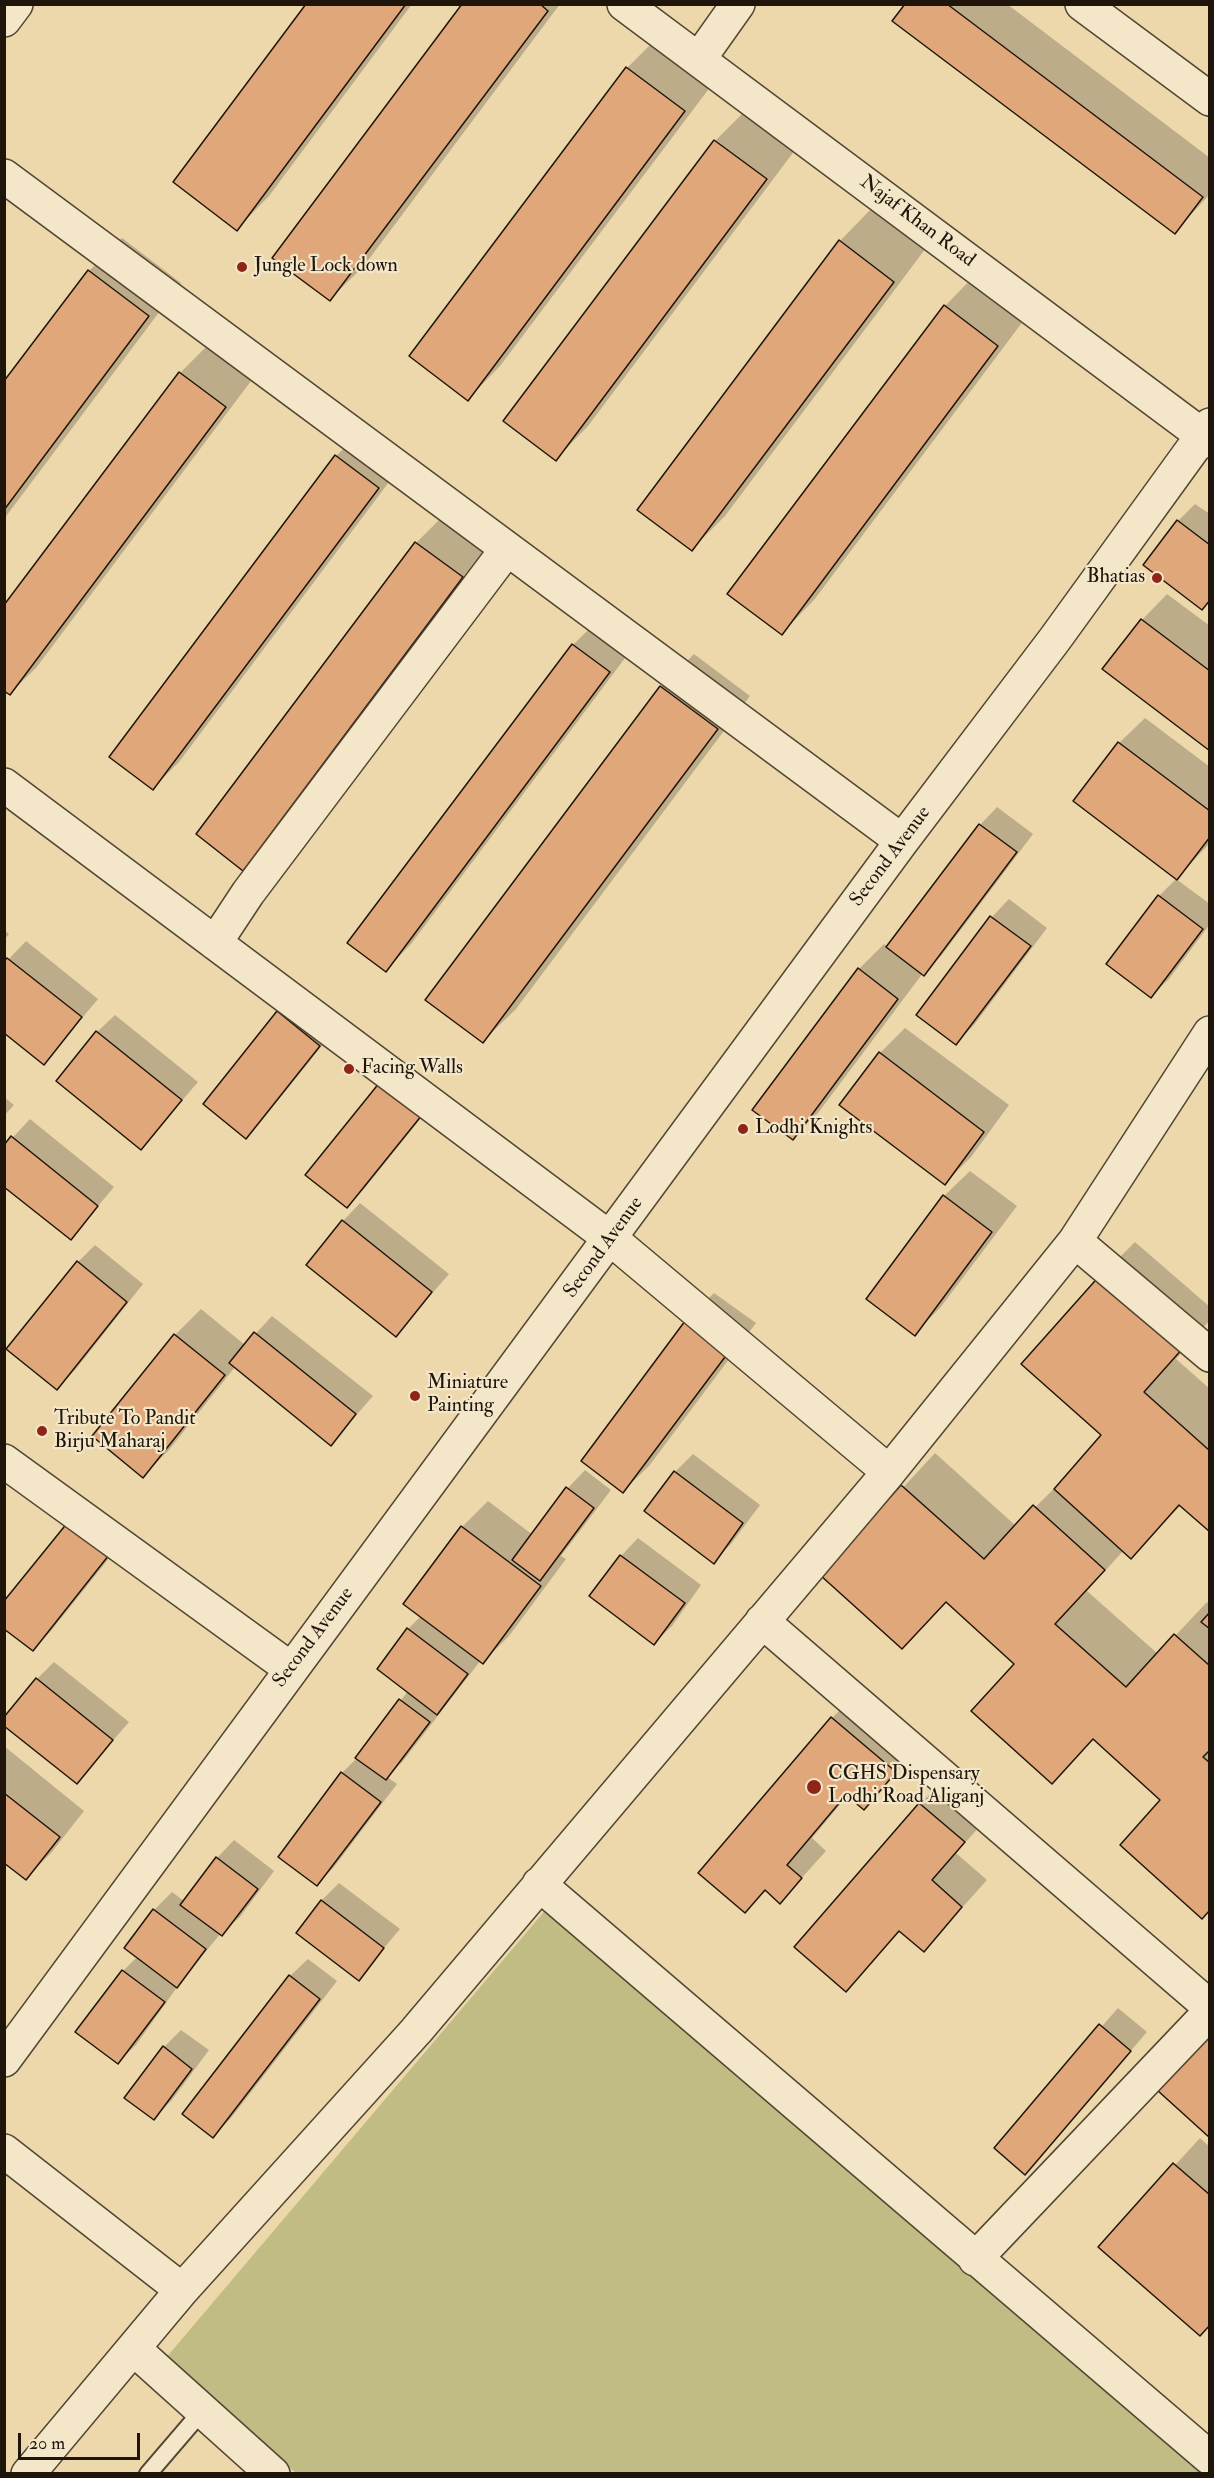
<!DOCTYPE html>
<html>
<head>
<meta charset="utf-8">
<style>
	body { margin:0 }
	#map { position:relative; width:1214px; height:2478px; overflow:hidden; background:#edd8ac; font-family:"IM FELL Double Pica",serif }
	canvas { display:block }
	.frame { position:absolute; inset:0; border:6px solid #1f150b; pointer-events:none }
	.scale { position:absolute; left:18px; top:2433px; width:122px; height:27px; box-sizing:border-box; border:3px solid #1f150b; border-top:0; padding-left:8px; font-size:18px; line-height:21px; white-space:nowrap; color:#1f150b; -webkit-text-stroke:4px #f3e6c9; paint-order:stroke }
</style>
</head>
<body>
<div id="map">
<canvas width="1214" height="2478"></canvas>
<div class="frame"></div>
<div class="scale">20 m</div>
</div>
<script>
const ctx = document.querySelector('canvas').getContext('2d');
ctx.lineJoin = 'round';
function fill(path, color) { ctx.fillStyle = color; ctx.fill(path, 'evenodd'); }
const toPath = rows => new Path2D(rows.map(r => 'M' + r).join(''));
function stroke(path, color, width, dash) { ctx.strokeStyle = color; ctx.lineWidth = width; ctx.lineCap = dash ? 'butt' : 'round'; ctx.setLineDash(dash || []); ctx.stroke(path); }
function write(font, color, halo, rows, align = 'center') {
  ctx.font = font + ' "IM FELL Double Pica",serif'; ctx.lineWidth = 4.5; ctx.setLineDash([]); ctx.textBaseline = 'middle'; ctx.strokeStyle = halo; ctx.fillStyle = color; for (const [text, x, y, turn = 0] of rows) {
    ctx.save(); ctx.translate(x, y); ctx.rotate((+turn || 0) * Math.PI / 180); ctx.textAlign = isNaN(turn) ? turn : align; if (halo) ctx.strokeText(text, 0, 0); ctx.fillText(text, 0, 0); ctx.restore();
  }
}
fill(toPath([
	[548,1907,1209,2473,296,2473,165,2359]
]), '#c0bc84');
fill(toPath([
	[307,4,412,4,269,196,237,229],
	[464,4,560,4,363,267,330,299],
	[907,4,1007,4,1210,158,1210,194,1175,232],
	[660,35,717,78,500,366,468,399,411,356,627,68],
	[748,108,798,146,588,426,556,459,505,421,715,141],
	[872,208,926,248,725,516,692,549,840,241],
	[122,238,181,283,4,519,4,383,89,271],
	[977,273,1030,312,814,600,782,633,945,306],
	[206,347,251,381,36,668,10,693,4,607,180,373],
	[362,431,404,462,179,762,153,788,336,456],
	[1195,504,1210,514,1210,601,1202,608,1178,521],
	[442,517,488,551,269,843,243,869,198,834,416,543],
	[1167,594,1210,626,1210,749,1104,669,1142,620],
	[599,619,634,646,411,944,386,970,349,943,573,645],
	[694,654,750,696,516,1009,483,1041,661,687],
	[1145,718,1210,767,1210,843,1177,878,1119,743],
	[997,807,1033,834,941,956,923,973,818,1113,792,1138,859,969,884,944,888,947,980,825],
	[1176,879,1210,904,1210,924,1169,979,1151,996,1159,896],
	[1009,899,1047,928,974,1025,956,1043,918,1014,992,917],
	[4,930,9,934,4,940],
	[26,941,98,999,44,1063,4,964],
	[296,995,337,1027,263,1119,246,1137,205,1104,279,1012],
	[115,1015,198,1082,141,1148,97,1032],
	[905,1028,1009,1105,971,1157,945,1183,880,1053],
	[381,1083,438,1097,364,1189,347,1206],
	[4,1097,14,1105,4,1116],
	[30,1119,114,1187,71,1238,4,1147],
	[970,1171,1017,1206,940,1308,914,1334,944,1196],
	[360,1203,449,1274,396,1335,343,1221],
	[1135,1242,1210,1307,1210,1320,1176,1359,1210,1389,1210,1530,1181,1505,1131,1556,1124,1550,1087,1591,1158,1654,1207,1602,1210,1604,1210,1909,1162,1800,1094,1739,1052,1782,1016,1664,947,1601,902,1647,822,1575,935,1453,1016,1526,1068,1475,1103,1435,1103,1274],
	[95,1245,143,1284,75,1370,57,1388,78,1262],
	[714,1293,756,1323,649,1466,623,1491,689,1318],
	[201,1309,245,1345,272,1316,373,1396,331,1444,235,1367,169,1450,143,1476,94,1436,175,1335],
	[693,1454,760,1505,731,1544,713,1562,646,1511,675,1472],
	[585,1470,611,1490,561,1556,566,1559,509,1636,483,1662,481,1660,403,1761,387,1777,397,1784,334,1867,317,1884,342,1773,358,1757,408,1691,408,1629,421,1616,405,1604,462,1527,488,1501,533,1535,568,1488],
	[126,1537,50,1632,33,1649,4,1627],
	[638,1538,701,1585,672,1626,654,1643,621,1556],
	[54,1662,129,1722,77,1782,37,1679],
	[858,1692,920,1746,864,1808,848,1795,812,1838,826,1851,780,1902,767,1890,745,1911,700,1873,832,1718],
	[4,1746,84,1811,51,1853,26,1878,4,1861],
	[946,1778,989,1816,956,1853,987,1880,924,1950,901,1930,846,1990,796,1947,920,1804],
	[234,1840,274,1871,240,1917,221,1933,180,1983,136,2045,118,2062,123,1971,138,1956,126,1948,154,1910,172,1892,184,1901,217,1858],
	[339,1883,400,1929,358,1979,298,1933,322,1900],
	[308,1959,337,1981,231,2118,213,2136,290,1976],
	[1118,2008,1147,2032,1025,2173,996,2147],
	[181,2030,209,2050,172,2100,154,2118,164,2047],
	[1200,2138,1210,2147,1210,2324,1100,2247]
]), '#0003');
const building = toPath([
	[306,4,406,4,237,231,173,182,306,4],
	[462,4,540,4,548,11,330,301,272,258,462,4],
	[905,4,947,4,1203,197,1175,234,892,21,905,4],
	[626,67,685,111,468,401,409,356,626,67],
	[714,140,767,179,556,461,503,421,714,140],
	[839,240,894,282,692,551,637,510,839,240],
	[88,270,149,316,4,510,4,381,88,270],
	[944,305,998,346,782,635,727,594,944,305],
	[179,372,226,407,10,695,4,691,4,605,179,372],
	[335,455,379,488,153,790,109,757,335,455],
	[1177,520,1210,545,1210,600,1202,610,1143,565,1177,520],
	[415,542,463,577,243,871,196,834,415,542],
	[1141,619,1210,671,1210,751,1102,669,1141,619],
	[572,644,610,672,386,972,347,943,572,644],
	[660,686,718,729,483,1043,425,1000,660,686],
	[1118,742,1210,811,1210,837,1177,880,1073,801,1118,742],
	[979,824,1017,852,924,976,886,947,979,824],
	[1158,895,1203,929,1151,998,1106,964,1158,895],
	[990,916,1031,946,956,1045,916,1015,990,916],
	[7,958,82,1017,44,1065,4,1033,4,961,7,958],
	[858,968,898,999,793,1140,752,1110,858,968],
	[277,1011,320,1046,246,1139,203,1104,277,1011],
	[96,1031,182,1100,141,1150,56,1081,96,1031],
	[879,1052,984,1132,945,1185,839,1105,879,1052],
	[380,1082,422,1115,347,1208,305,1175,380,1082],
	[11,1136,98,1206,71,1240,4,1187,4,1145,11,1136],
	[943,1195,992,1232,915,1336,866,1299,943,1195],
	[342,1220,432,1292,396,1337,306,1265,342,1220],
	[77,1261,127,1302,57,1390,6,1349,77,1261],
	[1102,1273,1184,1347,1144,1392,1210,1451,1210,1532,1179,1505,1131,1559,1054,1489,1101,1435,1021,1364,1102,1273],
	[688,1317,731,1349,623,1493,581,1461,688,1317],
	[254,1332,356,1414,331,1446,229,1363,254,1332],
	[174,1334,225,1375,143,1478,92,1436,174,1334],
	[674,1471,743,1523,714,1564,644,1511,674,1471],
	[901,1485,984,1559,1033,1505,1105,1570,1055,1624,1126,1687,1174,1634,1210,1666,1210,1750,1203,1757,1210,1763,1210,1910,1202,1919,1120,1845,1160,1800,1093,1739,1052,1784,971,1711,1014,1664,946,1602,902,1649,820,1575,901,1485],
	[566,1487,594,1508,540,1581,512,1560,566,1487],
	[68,1522,109,1555,33,1651,4,1629,4,1601,68,1522],
	[461,1526,541,1586,483,1664,403,1604,461,1526],
	[620,1555,685,1603,654,1645,589,1596,620,1555],
	[1210,1612,1210,1629,1201,1622,1210,1612],
	[407,1628,468,1674,437,1715,377,1669,407,1628],
	[36,1678,113,1740,77,1784,4,1726,4,1717,36,1678],
	[399,1699,430,1722,386,1780,355,1758,399,1699],
	[831,1717,896,1772,864,1810,846,1795,787,1865,802,1878,780,1904,765,1890,745,1913,698,1873,831,1717],
	[341,1772,381,1802,317,1886,278,1857,341,1772],
	[4,1793,60,1837,26,1880,4,1863,4,1793],
	[919,1803,965,1842,932,1880,962,1907,924,1952,899,1931,846,1992,794,1947,919,1803],
	[216,1857,258,1889,222,1936,180,1905,216,1857],
	[321,1900,384,1948,359,1981,296,1933,321,1900],
	[153,1909,206,1949,177,1988,124,1948,153,1909],
	[122,1970,165,2002,118,2064,75,2032,122,1970],
	[289,1975,320,1999,213,2138,182,2114,289,1975],
	[1099,2024,1131,2051,1025,2175,994,2148,1099,2024],
	[1210,2033,1210,2138,1157,2090,1210,2033],
	[163,2046,192,2069,154,2120,124,2098,163,2046],
	[1173,2163,1210,2195,1210,2325,1200,2336,1098,2247,1173,2163]
]);
fill(building, '#e0a77b');
stroke(building, '#1f150b', 1.5);
const lane = toPath([
	[148,2474,202,2411]
]);
const street = toPath([
	[624,4,1210,441],
	[1082,4,1210,99],
	[4,20,16,4],
	[699,59,738,4],
	[4,176,902,841],
	[4,785,611,1239,889,1472],
	[215,943,248,893,507,549],
	[1075,1241,1210,1355],
	[4,1461,291,1669],
	[762,1621,1210,2007],
	[539,1884,1210,2458],
	[4,2060,902,841,1055,639,1210,425],
	[4,2151,182,2290],
	[975,2259,1210,2012],
	[135,2350,273,2474],
	[28,2474,182,2290,416,2031,889,1472,1075,1241,1210,1033]
]);
stroke(lane, '#524633', 20);
stroke(street, '#524633', 36);
stroke(lane, '#f3e6c9', 16);
stroke(street, '#f3e6c9', 33);
for (const [x, y, r, color] of [
	[242,267,6,"#8f2418"],
	[1157,578,6,"#8f2418"],
	[349,1069,6,"#8f2418"],
	[743,1129,6,"#8f2418"],
	[415,1396,6,"#8f2418"],
	[42,1431,6,"#8f2418"],
	[814,1787,8,"#8f2418"]
]) { const dot = new Path2D(); dot.arc(x, y, r, 0, 2 * Math.PI); ctx.fillStyle = color; ctx.fill(dot); stroke(dot, '#f3e6c9', 2); }
write('20px', '#1f150b', '#f3e6c9', [
	["Najaf Khan Road",917,222,37],
	["Second Avenue",891,857,-53],
	["Second Avenue",604,1248,-54],
	["Second Avenue",314,1638,-53]
]);
write('20px', '#1f150b', '#f3e6c9', [
	["Jungle Lock down",254,267],
	["Bhatias",1145,578,"right"],
	["Facing Walls",361,1069],
	["Lodhi Knights",755,1129],
	["Miniature",427,1384],
	["Painting",427,1407],
	["Tribute To Pandit",54,1420],
	["Birju Maharaj",54,1443],
	["CGHS Dispensary",828,1775],
	["Lodhi Road Aliganj",828,1798]
], 'left');
</script>
</body>
</html>
